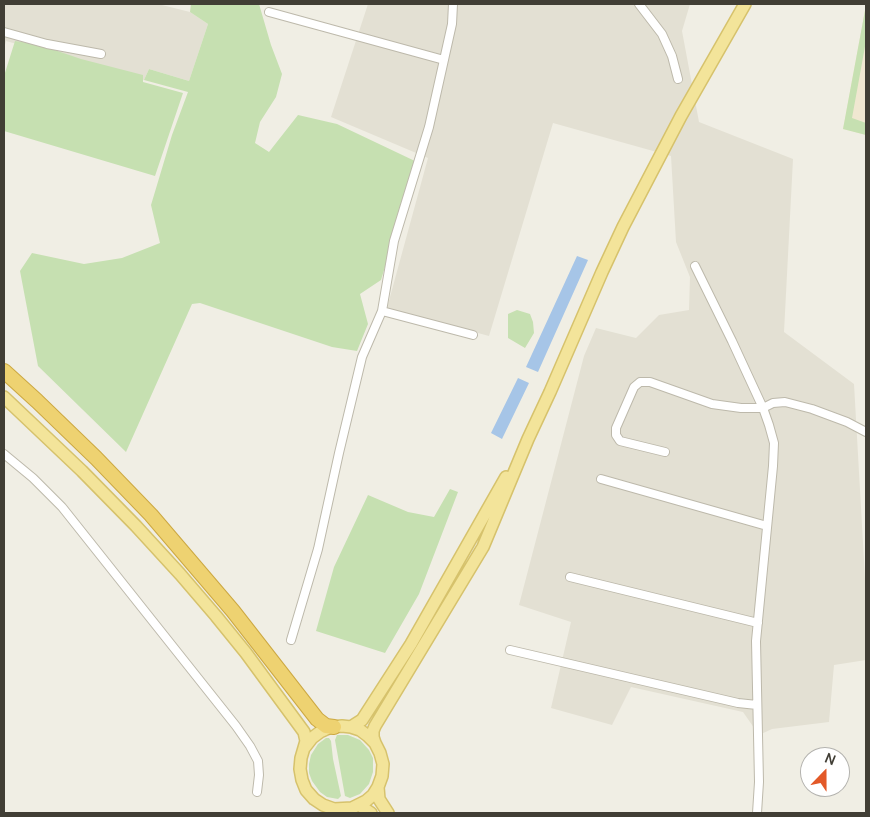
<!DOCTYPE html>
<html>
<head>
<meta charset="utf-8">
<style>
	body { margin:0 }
	#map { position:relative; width:870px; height:817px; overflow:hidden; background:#f0eee4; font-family:Manrope,sans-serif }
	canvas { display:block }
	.frame { position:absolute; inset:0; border:5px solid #413e35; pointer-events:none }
	.north { position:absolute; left:800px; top:747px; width:50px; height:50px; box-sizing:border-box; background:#fff; border:1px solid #b3b2ae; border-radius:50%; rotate:22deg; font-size:14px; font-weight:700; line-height:20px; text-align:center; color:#413e35 }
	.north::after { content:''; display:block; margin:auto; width:18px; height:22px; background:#e35928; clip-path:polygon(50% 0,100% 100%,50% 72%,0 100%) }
</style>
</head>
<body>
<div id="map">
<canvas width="870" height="817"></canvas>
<div class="frame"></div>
<div class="north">N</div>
</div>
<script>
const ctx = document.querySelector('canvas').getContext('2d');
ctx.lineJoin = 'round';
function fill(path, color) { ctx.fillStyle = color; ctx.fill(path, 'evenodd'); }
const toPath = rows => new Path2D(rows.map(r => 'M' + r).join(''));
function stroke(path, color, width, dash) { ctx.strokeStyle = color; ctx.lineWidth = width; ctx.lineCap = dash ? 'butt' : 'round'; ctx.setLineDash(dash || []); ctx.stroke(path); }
fill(toPath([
	[4,4,158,4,190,12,208,24,189,81,149,69,144,80,6,41,4,49],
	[368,4,690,4,682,31,699,122,793,159,784,332,854,384,866,596,866,660,834,665,829,722,772,729,759,735,743,712,631,687,612,725,551,708,571,622,519,605,584,356,596,328,636,338,659,315,689,310,690,277,676,242,671,156,553,123,489,336,387,308,428,158,331,117]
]), '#e3e0d3');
fill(toPath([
	[866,5,866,135,843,129]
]), '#f0e7d1');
fill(toPath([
	[191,4,259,4,271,45,282,74,276,97,260,122,255,143,269,152,298,115,337,124,417,162,381,280,360,294,368,324,357,351,332,347,200,303,192,304,126,452,38,366,20,271,32,253,84,264,122,258,160,243,151,205,172,135,188,92,144,80,149,69,189,81,208,24,190,12],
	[866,5,866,41,852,118,866,123,866,135,843,129],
	[15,41,37,44,81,59,143,75,143,82,183,93,155,176,4,131,4,76],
	[517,310,530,314,533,322,534,333,525,348,508,338,508,314],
	[450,489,458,492,419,594,385,653,316,631,334,567,368,495,408,512,434,517],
	[337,735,348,735,360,740,369,750,373,758,373,772,369,784,360,794,350,798,345,796,335,740],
	[326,738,329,738,331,741,333,759,341,796,338,799,327,797,320,792,312,781,309,773,309,764,311,755,318,744]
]), '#c6e0b1');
fill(toPath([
	[577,256,588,260,538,372,526,367],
	[518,378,529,383,502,439,491,433]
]), '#a6c5e7');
const minor = toPath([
	[639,4,662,34,672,56,678,79],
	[269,12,444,60],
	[4,32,47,44,101,54],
	[695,266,732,341,763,408,769,425,774,443,773,466,756,641,759,782,757,813],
	[382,311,473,335],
	[665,452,620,441,616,435,616,428,634,387,640,382,650,382,712,404,741,408,763,408,773,403,785,402,812,409,847,422,866,432],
	[4,454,33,478,62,507,236,726,250,746,258,761,259,775,257,792],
	[601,479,767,526],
	[570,577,758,623],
	[291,640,318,549,339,453,362,357,382,311,394,241,429,127,452,24,453,4],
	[510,650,738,703,757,705]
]);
const primary = toPath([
	[4,397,82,471,136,526,180,574,216,616,246,653,304,732,306,741,301,758,300,769,302,780,306,790,314,799,323,805,334,809,352,808,366,801,373,795,378,787,382,776,383,764,380,753,375,743,368,736,360,730,351,727,342,726,331,727,320,732,312,738,305,747],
	[351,727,362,720,411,644,506,477],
	[375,743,373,737,373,731,375,726,483,547,528,439,550,392,602,272,623,227,681,116,745,4],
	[378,787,379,799,388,813],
	[359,805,371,813]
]);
const motorway = toPath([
	[4,371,37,401,96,458,151,515,233,611,317,719,326,726,334,727]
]);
stroke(minor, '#bdb9ab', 10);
stroke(primary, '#d6c26c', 14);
stroke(motorway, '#cca842', 16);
stroke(minor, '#fff', 8);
stroke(primary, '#f3e49a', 11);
stroke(motorway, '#eed271', 14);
</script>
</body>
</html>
